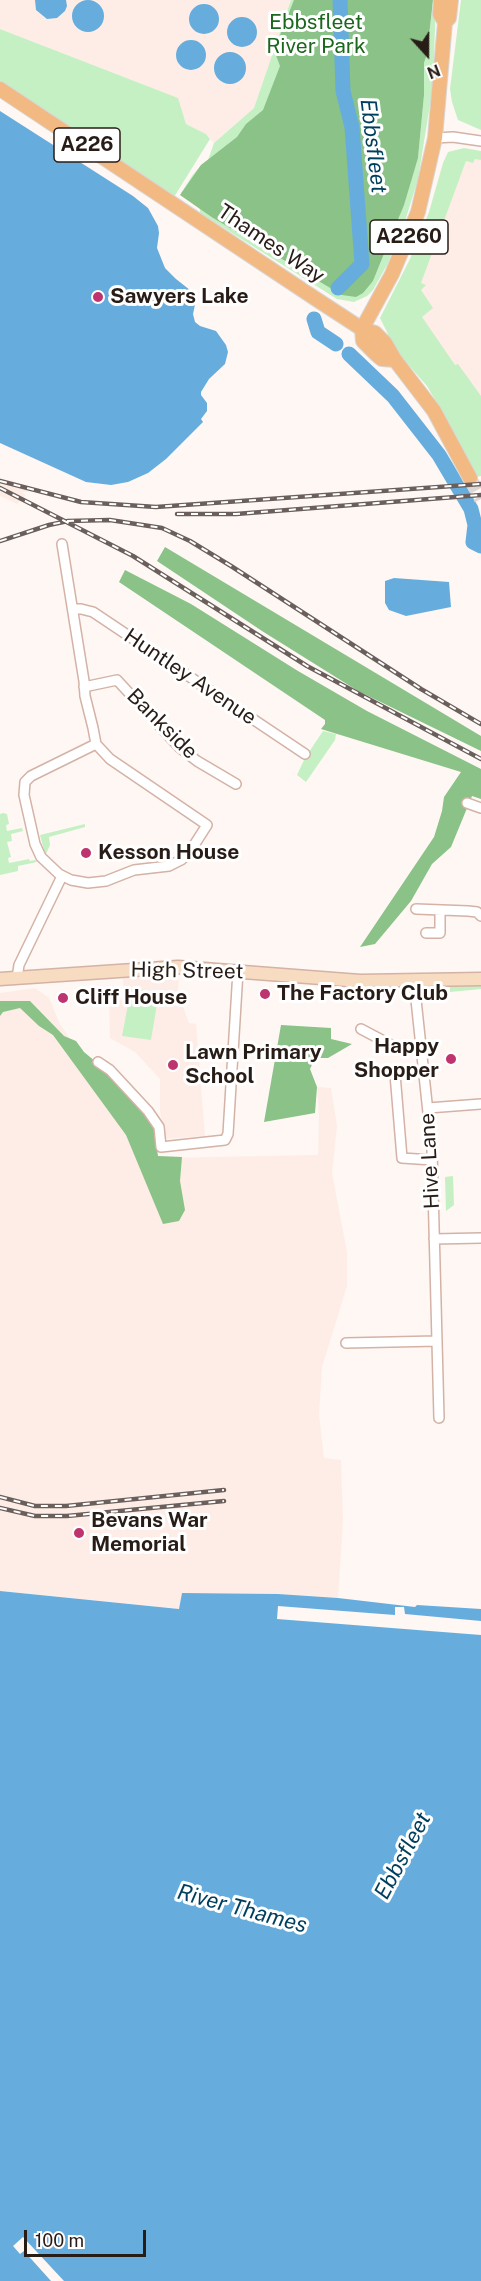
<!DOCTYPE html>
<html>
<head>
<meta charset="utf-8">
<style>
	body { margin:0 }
	#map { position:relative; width:481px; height:2281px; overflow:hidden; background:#fef7f4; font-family:"Public Sans",sans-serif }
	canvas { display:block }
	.north { position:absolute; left:397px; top:24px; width:60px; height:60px; -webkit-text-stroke:4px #fff; paint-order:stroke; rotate:159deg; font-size:16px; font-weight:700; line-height:24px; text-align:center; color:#281c17 }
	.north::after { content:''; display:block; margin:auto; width:21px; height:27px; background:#281c17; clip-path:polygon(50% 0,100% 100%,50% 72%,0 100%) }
	.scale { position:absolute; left:24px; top:2230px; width:122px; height:27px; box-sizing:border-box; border:3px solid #281c17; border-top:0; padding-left:8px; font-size:18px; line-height:21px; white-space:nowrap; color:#281c17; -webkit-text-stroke:4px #fff; paint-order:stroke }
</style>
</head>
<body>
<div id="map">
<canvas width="481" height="2281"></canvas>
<div class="north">N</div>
<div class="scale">100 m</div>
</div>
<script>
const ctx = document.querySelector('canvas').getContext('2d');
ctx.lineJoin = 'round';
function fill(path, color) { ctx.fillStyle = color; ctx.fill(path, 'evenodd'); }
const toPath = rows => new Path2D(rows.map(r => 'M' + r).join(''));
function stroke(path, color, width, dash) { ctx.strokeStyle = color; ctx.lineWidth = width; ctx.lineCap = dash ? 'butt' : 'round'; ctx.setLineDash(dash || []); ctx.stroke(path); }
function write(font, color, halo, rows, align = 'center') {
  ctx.font = font + ' "Public Sans",sans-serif'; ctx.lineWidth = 6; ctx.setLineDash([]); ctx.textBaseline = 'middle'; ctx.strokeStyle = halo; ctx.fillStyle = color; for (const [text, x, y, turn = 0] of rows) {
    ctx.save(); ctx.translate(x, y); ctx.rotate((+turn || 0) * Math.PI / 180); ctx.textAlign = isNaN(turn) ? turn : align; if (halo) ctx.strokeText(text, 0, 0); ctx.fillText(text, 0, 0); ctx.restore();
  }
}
fill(toPath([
	[0,0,291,0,254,108,214,143,206,134,186,124,177,98,0,29],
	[475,158,481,160,481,423,405,317,466,161],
	[0,478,28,486,27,492,22,492,26,495,17,504,0,496],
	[179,975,178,993,189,1023,196,1024,205,1136,164,1139,160,1110,160,1079,135,1052,110,1038,109,1001,124,1000,123,978],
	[35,988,49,998,60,1024,79,1052,158,1158,318,1155,319,1116,317,1087,331,1088,337,1126,332,1173,347,1252,347,1286,322,1367,319,1415,324,1458,341,1460,343,1521,338,1598,278,1594,182,1593,180,1609,0,1591,0,993]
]), '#feede6');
fill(toPath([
	[291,0,391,0,213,218,298,269,356,297,373,281,398,221,418,158,424,95,424,63,427,54,433,0,436,0,433,86,418,179,402,231,387,265,373,290,367,296,354,302,337,299,200,213,200,209,181,193,192,176,201,165,208,160,214,143,254,108],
	[461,0,481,0,481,130,458,120,452,102,450,89],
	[0,29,178,98,186,124,206,134,210,139,174,197,0,84],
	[464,148,481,151,481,160,475,159,473,163,466,161,421,283,426,285,421,290,433,308,422,317,455,365,458,364,481,396,481,476,475,477,444,415,427,386,385,338,388,334,380,318,410,259,429,212,443,163,448,152],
	[323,731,336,734,335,740,306,782,297,775,305,758],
	[3,813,7,814,9,824,6,825,7,831,22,828,23,831,11,834,12,841,7,842,11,857,8,858,9,863,29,859,30,861,35,860,37,862,18,866,18,871,0,875,0,814],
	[85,824,85,827,49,837,50,845,46,854,44,850,40,835],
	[450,985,475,984,481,985,481,989,450,992],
	[445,986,445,993,421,999,425,988],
	[131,989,159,992,151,1040,122,1036],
	[453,1176,454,1205,446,1211,445,1177]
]), '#c5f0c3');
fill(toPath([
	[294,0,433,0,427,54,424,63,424,95,418,158,404,205,373,281,363,293,356,297,342,295,213,218,180,195,201,165,237,137,246,124,263,110,280,66,274,50],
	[165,547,481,736,481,751,358,691,262,631,157,561],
	[125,570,191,604,298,671,367,711,481,769,481,799,472,796,451,847,432,864,411,901,375,944,360,947,434,837,442,811,444,797,461,772,321,729,325,724,325,720,119,582],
	[0,1001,30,1001,64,1036,76,1041,84,1052,114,1077,149,1119,154,1128,158,1156,182,1157,180,1181,185,1210,179,1221,163,1224,126,1135,53,1035,39,1026,20,1008,3,1012,0,1016],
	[281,1025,331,1028,331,1039,352,1044,328,1058,315,1058,310,1069,317,1087,315,1113,264,1122]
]), '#8ac288');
fill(toPath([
	[35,0,66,0,67,6,65,11,57,18,47,19,36,10],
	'72 16a16 16 0 1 1 32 0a16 16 0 1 1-32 0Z',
	'189 19a15 15 0 1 1 30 0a15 15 0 1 1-30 0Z',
	'227 32a15 15 0 1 1 30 0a15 15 0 1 1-30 0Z',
	'176 55a15 15 0 1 1 30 0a15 15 0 1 1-30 0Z',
	'214 68a16 16 0 1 1 32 0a16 16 0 1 1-32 0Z',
	[0,111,133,196,148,208,158,226,159,233,157,248,165,268,176,279,195,294,196,300,193,314,195,322,200,326,216,331,226,345,228,352,225,364,209,379,201,392,201,395,207,403,207,411,201,419,203,422,166,459,148,473,128,482,111,485,86,482,0,443],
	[394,578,449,582,451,607,406,616,389,610,385,603,385,581],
	[0,1591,179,1609,182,1593,278,1594,338,1598,415,1607,417,1605,481,1609,481,2281,0,2281]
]), '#66addd');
fill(toPath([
	[278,1606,395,1615,395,1607,404,1607,405,1614,481,1621,481,1635,277,1619],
	[23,2237,64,2281,51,2281,24,2251,20,2254,13,2246]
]), '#fef7f4');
stroke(toPath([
	[338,288,362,264,352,127,343,91,340,0],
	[314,319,318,332,336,344],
	[349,354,393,396,439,455,471,509,475,525,473,542,481,546]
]), '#66addd', 15);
stroke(toPath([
	[470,478,481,499]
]), '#ded6d3', 14, [14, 7]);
const minor = toPath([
	[435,138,453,137,481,141],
	[62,544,84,681,85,696,93,728,96,744],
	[73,609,81,609,93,612,305,754],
	[84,687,117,680,179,747,197,761,236,784],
	[96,744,110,759,207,825,189,853,181,860,169,866,134,870,106,881,88,883,71,880,59,874,41,857,35,844,24,795,25,782,31,776,96,744],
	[467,803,481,808],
	[416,909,468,911,477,912,481,916],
	[426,933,440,933,440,911],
	[17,978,19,965,62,876],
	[414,981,432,1150,439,1418],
	[361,1029,397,1048,421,1046],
	[98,1062,110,1070,148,1111,159,1127,161,1147,225,1140,228,1134,238,971],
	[395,1074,402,1158,432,1160],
	[428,1108,481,1104],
	[434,1239,481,1238],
	[346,1343,437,1341]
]);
const secondary = toPath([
	[0,979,178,967,360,981,481,979]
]);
const primary = toPath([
	[441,0,440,14,445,22],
	[0,89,316,299,362,329,375,333,385,343,395,360,434,411,470,478],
	[362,329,392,274,418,212,435,138,445,22,449,18,451,0],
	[362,329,363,341,376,354,382,359,395,360]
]);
stroke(minor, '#d4b2a6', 12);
stroke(secondary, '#d4b2a6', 15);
stroke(primary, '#d8d6d5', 16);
stroke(minor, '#fff', 9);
stroke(secondary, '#f8dcc1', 12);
stroke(primary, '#f2b982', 14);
const rail = toPath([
	[0,481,81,502,156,507,481,484],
	[0,488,133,556,307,666,481,759],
	[177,514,236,514,481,495],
	[0,541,49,525,68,521,110,520,162,528,190,541,231,566,421,689,481,724],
	[0,1497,35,1506,66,1506,224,1490],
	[0,1508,35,1516,67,1516,224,1501]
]);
stroke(rail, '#6a5f5b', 4.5);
stroke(rail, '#fff', 2, [7]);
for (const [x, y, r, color] of [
	[98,297,6,"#be346e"],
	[86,853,6,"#be346e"],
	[265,994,6,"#be346e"],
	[63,998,6,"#be346e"],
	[451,1059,6,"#be346e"],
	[173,1065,6,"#be346e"],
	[79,1533,6,"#be346e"]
]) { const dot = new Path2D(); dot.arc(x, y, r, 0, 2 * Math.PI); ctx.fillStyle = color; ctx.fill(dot); stroke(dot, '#fff', 2); }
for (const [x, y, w] of [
	[87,145,66],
	[409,237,78]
]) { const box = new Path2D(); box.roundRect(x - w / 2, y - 17, w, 34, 4.5); ctx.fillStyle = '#fff'; ctx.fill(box); stroke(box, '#281c17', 1.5); }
write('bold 20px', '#281c17', null, [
	["A226",87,145],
	["A2260",409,237]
]);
write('21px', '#1b671d', '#fff', [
	["Ebbsfleet",316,23],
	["River Park",316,47]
]);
write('21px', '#281c17', '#fff', [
	["Thames Way",271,244,34],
	["Huntley Avenue",190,677,34],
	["Bankside",162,724,45],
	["High Street",187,971,1],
	["Hive Lane",430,1161,-93]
]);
write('bold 21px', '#281c17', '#fff', [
	["Sawyers Lake",110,297],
	["Kesson House",98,853],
	["The Factory Club",277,994],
	["Cliff House",75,998],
	["Happy",439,1047,"right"],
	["Shopper",439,1071,"right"],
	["Lawn Primary",185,1053],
	["School",185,1077],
	["Bevans War",91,1521],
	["Memorial",91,1545]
], 'left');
write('italic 22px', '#003e5d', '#fff', [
	["Ebbsfleet",373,146,83],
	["Ebbsfleet",403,1856,-62],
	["River Thames",242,1909,15]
]);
</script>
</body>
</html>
